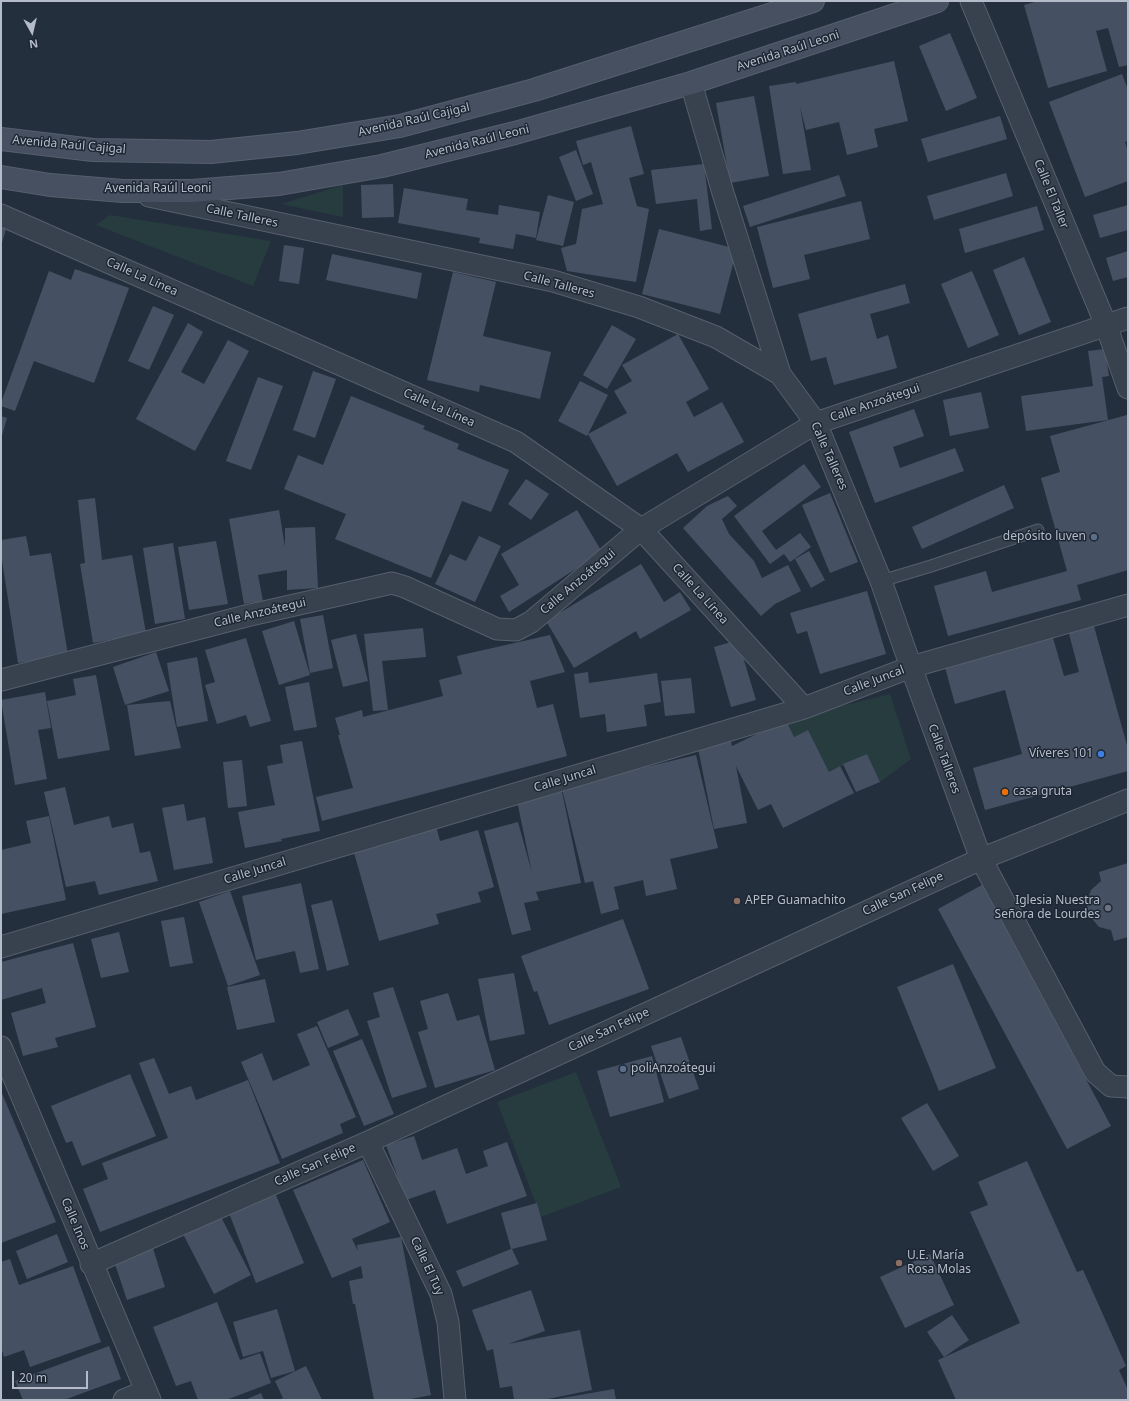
<!DOCTYPE html>
<html>
<head>
<meta charset="utf-8">
<style>
	body { margin:0 }
	#map { position:relative; width:1129px; height:1401px; overflow:hidden; background:#242f3e; font-family:"Noto Sans",sans-serif }
	canvas { display:block }
	.frame { position:absolute; inset:0; border:2px solid #b4bcc9; pointer-events:none }
	.north { position:absolute; left:12px; top:12px; width:40px; height:40px; -webkit-text-stroke:3px #1d2633; paint-order:stroke; rotate:172deg; font-size:11px; font-weight:700; line-height:16px; text-align:center; color:#b4bcc9 }
	.north::after { content:''; display:block; margin:auto; width:14px; height:18px; background:#b4bcc9; clip-path:polygon(50% 0,100% 100%,50% 72%,0 100%) }
	.scale { position:absolute; left:12px; top:1371px; width:76px; height:18px; box-sizing:border-box; border:2px solid #b4bcc9; border-top:0; padding-left:5px; font-size:12px; line-height:14px; white-space:nowrap; color:#b4bcc9; -webkit-text-stroke:3px #1d2633; paint-order:stroke }
</style>
</head>
<body>
<div id="map">
<canvas width="1129" height="1401"></canvas>
<div class="frame"></div>
<div class="north">N</div>
<div class="scale">20 m</div>
</div>
<script>
const ctx = document.querySelector('canvas').getContext('2d');
ctx.lineJoin = 'round';
function fill(path, color) { ctx.fillStyle = color; ctx.fill(path, 'evenodd'); }
const toPath = rows => new Path2D(rows.map(r => 'M' + r).join(''));
function stroke(path, color, width, dash) { ctx.strokeStyle = color; ctx.lineWidth = width; ctx.lineCap = dash ? 'butt' : 'round'; ctx.setLineDash(dash || []); ctx.stroke(path); }
function write(font, color, halo, rows, align = 'center') {
  ctx.font = font + ' "Noto Sans",sans-serif'; ctx.lineWidth = 3; ctx.setLineDash([]); ctx.textBaseline = 'middle'; ctx.strokeStyle = halo; ctx.fillStyle = color; for (const [text, x, y, turn = 0] of rows) {
    ctx.save(); ctx.translate(x, y); ctx.rotate((+turn || 0) * Math.PI / 180); ctx.textAlign = isNaN(turn) ? turn : align; if (halo) ctx.strokeText(text, 0, 0); ctx.fillText(text, 0, 0); ctx.restore();
  }
}
fill(toPath([
	[343,185,343,217,281,204],
	[110,215,271,241,253,286,96,225],
	[890,694,911,759,880,782,867,754,829,772,808,730,794,737,786,720],
	[576,1072,621,1187,541,1217,497,1102]
]), '#263c3f');
fill(toPath([
	[1038,1,1128,1,1128,65,1119,67,1108,28,1096,31,1107,71,1048,88,1024,5],
	[950,33,977,98,946,111,919,46],
	[894,61,908,121,874,129,878,147,847,155,839,122,806,130,800,107,811,170,783,174,769,86,796,82,796,84],
	[1122,74,1128,90,1128,141,1125,142,1128,151,1128,181,1085,197,1049,102],
	[754,96,769,176,730,183,716,103],
	[1000,116,1007,139,928,162,921,139],
	[631,126,644,174,629,178,637,206,649,209,636,282,567,271,561,248,576,244,582,209,603,204,591,162,583,165,576,141],
	[576,150,593,194,576,201,559,157],
	[704,164,712,229,700,231,697,199,656,204,651,170],
	[1006,173,1013,196,934,220,927,196],
	[839,175,846,196,750,227,743,206],
	[393,184,394,217,362,218,361,185],
	[404,188,468,199,466,210,498,215,499,205,540,212,536,238,516,234,513,249,479,243,480,238,398,223],
	[548,195,574,202,563,246,536,240],
	[861,201,870,239,804,255,810,279,773,288,757,227],
	[1128,205,1128,230,1100,238,1093,215],
	[1037,206,1044,230,965,253,959,229],
	[1,227,6,229,1,246],
	[659,229,737,249,720,314,642,294],
	[284,245,304,248,299,284,279,281],
	[1128,251,1128,277,1113,281,1106,258],
	[332,254,422,273,417,299,326,280],
	[1024,257,1051,322,1019,335,993,270],
	[75,269,129,288,94,383,34,361,15,411,1,406,1,403,49,271,71,280],
	[972,271,999,335,968,348,941,284],
	[453,272,496,282,483,336,551,352,540,399,480,385,479,392,427,380],
	[905,284,910,303,870,314,877,339,888,335,897,368,834,385,826,357,811,361,798,314],
	[153,306,174,315,149,370,128,361],
	[188,323,203,332,181,372,204,384,228,340,249,351,195,451,136,419],
	[612,325,636,339,607,389,583,375],
	[678,334,709,389,686,402,694,417,722,402,744,442,688,472,677,453,617,486,588,434,627,413,614,391,632,381,622,365],
	[1105,349,1109,376,1102,377,1108,420,1026,431,1021,396,1093,386,1088,351],
	[313,371,336,379,315,438,293,430],
	[258,377,283,386,251,470,226,461],
	[580,381,608,395,587,436,558,421],
	[981,392,989,428,950,436,943,400],
	[351,396,425,426,423,429,459,444,457,449,509,470,491,512,462,501,431,578,335,539,346,514,284,489,298,455,323,465],
	[914,409,924,436,893,447,900,468,955,448,964,471,875,503,849,432],
	[1127,415,1128,421,1128,570,1077,585,1081,600,948,636,934,586,986,571,992,592,1067,571,1041,478,1060,472,1050,436],
	[1,416,7,418,1,439],
	[804,464,821,487,762,531,776,550,800,533,811,547,790,562,784,554,770,564,734,516],
	[526,479,549,494,531,520,508,504],
	[1004,485,1014,508,922,549,912,527],
	[830,493,858,562,830,573,802,505],
	[728,496,737,506,722,519,729,534,754,561,762,578,788,565,801,591,775,604,761,616,683,528,707,506],
	[95,498,102,560,132,555,146,633,93,643,80,564,85,563,78,500],
	[279,510,285,547,285,528,315,527,318,588,287,590,287,570,258,575,263,601,244,604,229,519],
	[577,510,602,552,509,612,500,596,519,585,501,554],
	[26,536,30,556,51,553,68,655,18,663,1,554,1,540],
	[479,536,501,546,475,602,435,584,450,554,466,561],
	[216,541,228,604,189,610,178,547],
	[173,543,185,619,155,624,143,548],
	[809,551,825,580,811,588,795,559],
	[641,564,664,602,680,592,691,610,640,639,636,631,574,668,546,621],
	[867,591,886,654,820,674,807,631,797,634,790,613],
	[323,615,333,668,310,673,300,619],
	[1092,619,1128,749,1128,771,985,810,973,768,1022,754,1005,690,955,704,943,660,1051,631,1064,676,1079,672,1067,626],
	[294,621,310,675,279,685,262,631],
	[423,628,426,657,382,661,388,710,373,711,364,634],
	[356,634,368,681,343,687,331,640],
	[550,635,565,672,530,681,537,708,553,704,567,756,322,821,316,797,353,788,338,735,340,735,335,718,362,710,363,717,443,696,439,680,462,674,457,656],
	[246,638,271,721,250,727,246,715,217,724,205,685,215,682,205,650],
	[738,640,756,700,731,707,714,647],
	[156,652,169,691,125,705,113,667],
	[197,657,208,721,177,727,167,663],
	[588,672,589,683,657,673,661,702,644,705,647,726,607,732,605,714,580,718,574,674],
	[96,675,110,750,58,759,47,701,76,695,73,679],
	[691,678,695,713,665,716,661,681],
	[309,682,317,727,294,731,285,687],
	[45,692,51,728,38,730,47,779,15,785,1,700],
	[170,701,181,748,135,756,127,705],
	[786,720,794,737,808,730,829,772,840,766,854,793,783,828,771,804,758,810,736,766,747,823,714,829,698,748,731,741,732,746],
	[302,741,320,831,281,839,282,841,245,848,238,812,275,805,267,766,283,763,280,745],
	[867,754,880,782,856,792,843,764],
	[696,755,718,848,670,859,677,889,646,896,643,880,614,887,619,909,601,914,593,881,585,883,562,789,583,782],
	[242,760,247,806,228,808,223,762],
	[65,787,74,825,109,816,112,828,133,823,140,853,150,851,158,881,99,895,95,881,66,887,44,792],
	[561,787,581,883,536,892,539,900,524,903,531,930,512,935,484,831,518,822,532,873,516,796],
	[184,804,187,821,205,817,213,863,174,870,162,808],
	[49,816,66,900,1,914,1,850,31,843,26,821],
	[436,826,440,841,478,830,494,887,478,892,481,902,436,914,439,924,379,941,353,849],
	[1128,863,1128,937,1114,941,1111,930,1099,927,1089,915,1086,902,1091,890,1101,881,1099,872],
	[301,883,319,969,300,973,295,951,256,960,242,896],
	[982,885,1111,1126,1067,1149,938,909],
	[230,891,260,975,228,986,199,902],
	[332,900,349,965,327,971,311,905],
	[184,917,193,963,170,967,161,921],
	[623,919,649,989,549,1025,537,991,534,992,521,956],
	[119,932,129,972,101,978,91,939],
	[73,943,96,1027,55,1038,58,1047,23,1056,11,1013,46,1003,42,988,1,1000,1,962],
	[953,964,996,1068,939,1091,897,987],
	[514,973,525,1034,490,1041,478,979],
	[265,979,275,1022,237,1030,227,987],
	[393,987,427,1087,392,1098,367,1021,380,1017,373,993],
	[448,993,457,1021,479,1015,495,1070,435,1088,418,1032,428,1029,420,1001],
	[348,1009,359,1035,328,1048,317,1022],
	[317,1026,356,1117,340,1124,343,1133,282,1159,241,1062,262,1053,273,1081,310,1065,297,1034],
	[681,1037,699,1089,669,1099,651,1046],
	[362,1039,394,1114,364,1126,333,1051],
	[652,1056,664,1102,610,1117,597,1071],
	[154,1058,169,1094,191,1086,196,1100,248,1080,280,1163,100,1232,83,1189,108,1179,102,1163,168,1138,139,1063],
	[130,1074,156,1136,82,1166,72,1141,66,1143,51,1106],
	[1,1091,56,1222,1,1243],
	[927,1103,959,1156,933,1171,901,1118],
	[414,1136,422,1160,457,1148,466,1174,488,1166,483,1151,507,1142,527,1196,447,1224,435,1190,406,1200,386,1145],
	[363,1160,390,1222,352,1239,358,1251,357,1245,401,1237,431,1395,406,1400,374,1400,355,1304,353,1304,349,1281,363,1278,361,1266,332,1278,293,1190],
	[1027,1161,1077,1272,1083,1270,1126,1366,1119,1370,1128,1390,1128,1400,956,1400,938,1360,1020,1323,970,1212,988,1205,978,1182],
	[276,1195,304,1263,256,1283,229,1213],
	[537,1203,547,1240,512,1249,519,1264,463,1287,456,1271,511,1249,501,1213],
	[220,1215,251,1275,214,1294,183,1234],
	[57,1234,68,1262,27,1279,16,1251],
	[152,1245,165,1287,127,1300,113,1258],
	[930,1254,954,1305,905,1328,880,1277],
	[10,1259,19,1285,73,1266,101,1342,30,1367,24,1350,4,1357,1,1347,1,1262],
	[531,1290,545,1331,508,1344,580,1330,592,1390,543,1400,514,1400,512,1386,500,1388,493,1349,487,1351,472,1310],
	[217,1302,240,1360,260,1353,271,1383,226,1400,198,1400,191,1381,176,1386,153,1327],
	[277,1309,295,1371,271,1378,263,1351,243,1357,233,1322],
	[952,1315,969,1340,944,1357,927,1332],
	[109,1346,121,1379,64,1400,23,1400,15,1381],
	[306,1366,322,1400,279,1400,283,1398,275,1381],
	[614,1389,616,1400,557,1400,557,1399],
	[261,1393,264,1400,245,1400]
]), '#455162');
const lane = toPath([
	[881,581,931,566,1038,530]
]);
const street = toPath([
	[971,1,1106,325,1128,388],
	[691,83,723,193,780,374],
	[149,196,553,281,639,307,716,337,780,374,816,423,881,581,911,667,981,859,1095,1072,1111,1086,1128,1087],
	[1,215,516,442,641,529,804,708],
	[1,680,246,616,392,583,405,587,497,629,516,630,531,622,641,529,816,423,1128,318],
	[1,947,804,708,911,667,1128,605],
	[1,1047,150,1400],
	[368,1142,441,1294,448,1322,455,1400],
	[91,1264,368,1142,981,859,1128,800],
	[124,1400,146,1391]
]);
const secondary = toPath([
	[1,139,93,150,211,152,297,143,400,126,534,90,813,1],
	[1,177,50,185,123,191,192,191,279,184,382,166,515,133,691,83,937,1]
]);
stroke(lane, '#565f6c', 13);
stroke(street, '#565f6c', 23);
stroke(secondary, '#565f6c', 24);
stroke(lane, '#38414e', 11);
stroke(street, '#38414e', 21);
stroke(secondary, '#465061', 22);
for (const [x, y, r, color] of [
	[1094,537,4,"#5c6f8a"],
	[1101,754,4,"#3f7fe0"],
	[1005,792,4,"#e8710a"],
	[737,901,4,"#8d6e63"],
	[1108,908,4,"#6b7280"],
	[623,1069,4,"#5c6f8a"],
	[899,1263,4,"#8d6e63"]
]) { const dot = new Path2D(); dot.arc(x, y, r, 0, 2 * Math.PI); ctx.fillStyle = color; ctx.fill(dot); stroke(dot, '#1d2633', 1.5); }
write('12px', '#b4bcc9', '#1d2633', [
	["Avenida Raúl Leoni",788,51,-18],
	["Avenida Raúl Cajigal",414,120,-13],
	["Avenida Raúl Leoni",477,142,-14],
	["Avenida Raúl Cajigal",69,145,5],
	["Avenida Raúl Leoni",158,189],
	["Calle El Taller",1051,194,68],
	["Calle Talleres",242,216,12],
	["Calle La Línea",142,277,24],
	["Calle Talleres",559,285,15],
	["Calle Anzoátegui",875,403,-19],
	["Calle La Línea",439,408,24],
	["Calle Talleres",829,456,66],
	["Calle Anzoátegui",578,582,-40],
	["Calle La Línea",700,594,48],
	["Calle Anzoátegui",260,613,-13],
	["Calle Juncal",874,681,-21],
	["Calle Talleres",944,759,70],
	["Calle Juncal",565,779,-17],
	["Calle Juncal",255,871,-17],
	["Calle San Felipe",903,894,-25],
	["Calle San Felipe",609,1030,-25],
	["Calle San Felipe",315,1165,-24],
	["Calle Inos",75,1224,67],
	["Calle El Tuy",427,1266,65]
]);
write('12px', '#b4bcc9', '#1d2633', [
	["depósito luven",1086,537,"right"],
	["Víveres 101",1093,754,"right"],
	["casa gruta",1013,792],
	["APEP Guamachito",745,901],
	["Iglesia Nuestra",1100,901,"right"],
	["Señora de Lourdes",1100,915,"right"],
	["poliAnzoátegui",631,1069],
	["U.E. María",907,1256],
	["Rosa Molas",907,1270]
], 'left');
</script>
</body>
</html>
